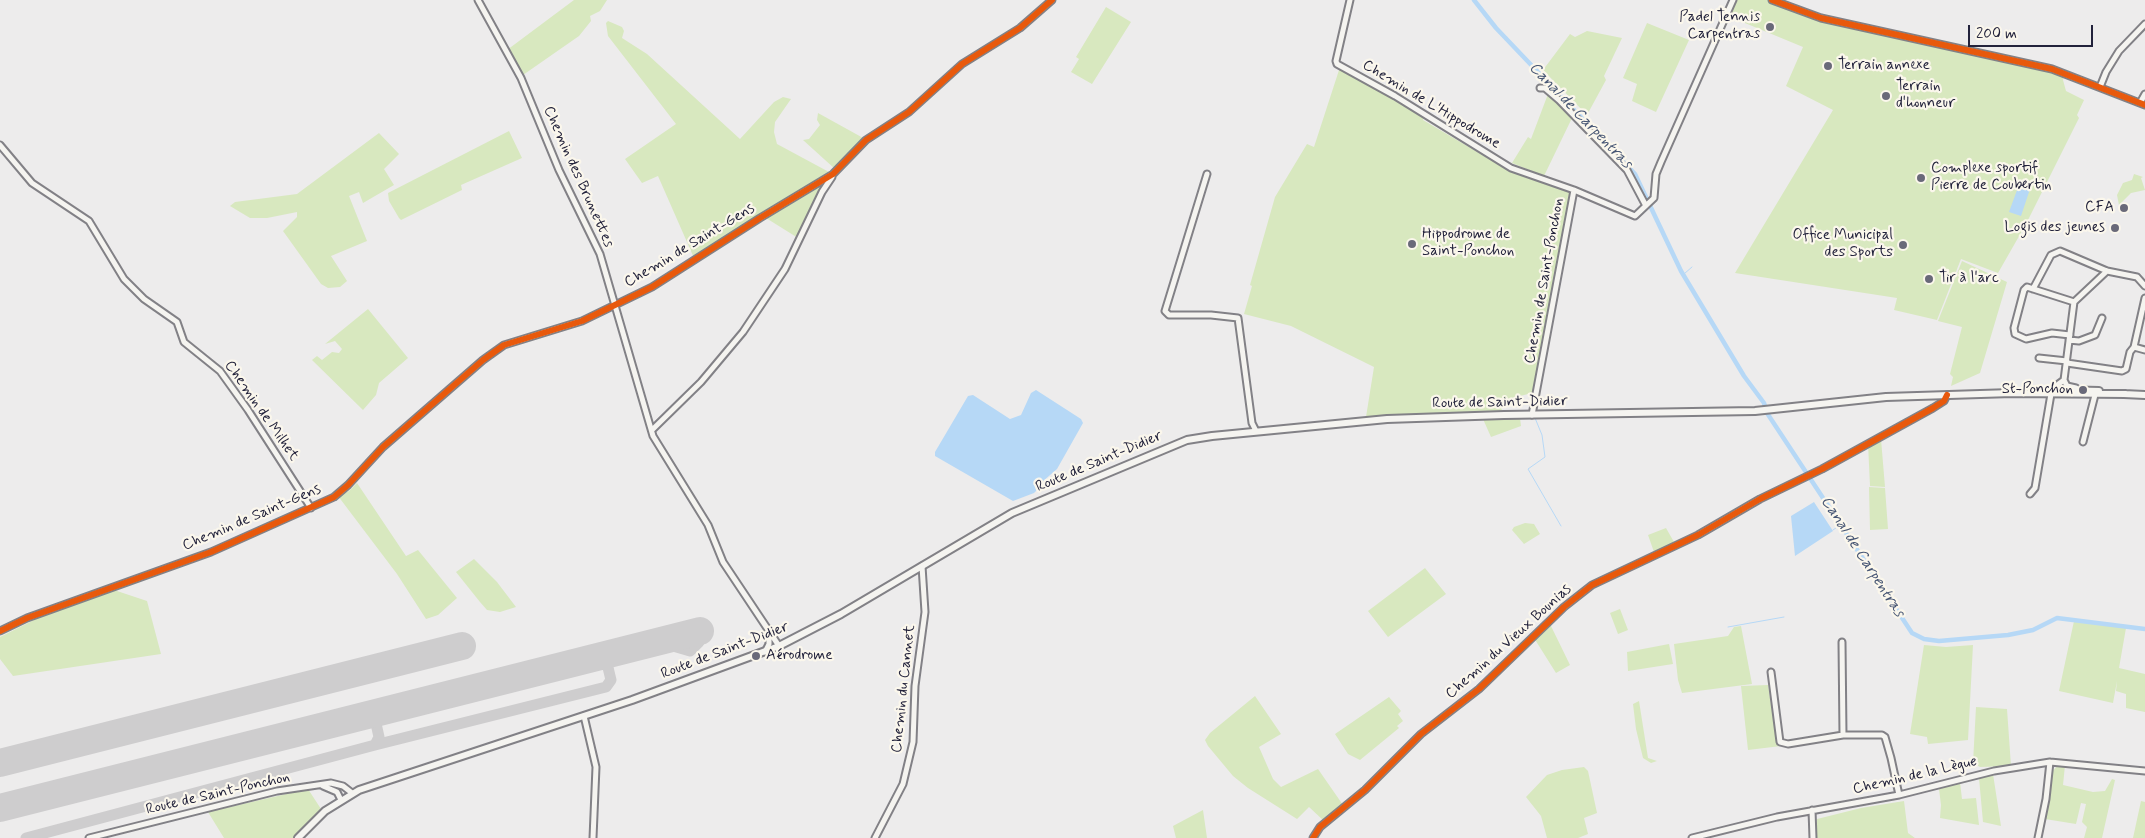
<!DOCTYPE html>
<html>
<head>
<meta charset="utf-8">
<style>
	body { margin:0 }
	#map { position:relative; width:2145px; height:838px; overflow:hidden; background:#edecec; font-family:Mynerve,sans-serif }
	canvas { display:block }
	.scale { position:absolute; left:1968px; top:25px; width:125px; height:22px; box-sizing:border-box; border:2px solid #22223b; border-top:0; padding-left:6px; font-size:15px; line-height:18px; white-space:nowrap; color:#22223b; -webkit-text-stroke:4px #fbf7ec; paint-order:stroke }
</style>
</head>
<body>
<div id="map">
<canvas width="2145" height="838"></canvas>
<div class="scale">200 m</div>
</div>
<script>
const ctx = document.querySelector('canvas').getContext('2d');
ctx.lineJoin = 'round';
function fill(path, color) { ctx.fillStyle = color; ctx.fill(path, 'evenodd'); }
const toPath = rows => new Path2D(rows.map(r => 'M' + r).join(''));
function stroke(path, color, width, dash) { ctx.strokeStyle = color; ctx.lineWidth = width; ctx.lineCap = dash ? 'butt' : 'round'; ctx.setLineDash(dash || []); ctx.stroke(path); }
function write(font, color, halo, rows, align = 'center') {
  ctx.font = font + ' Mynerve,sans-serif'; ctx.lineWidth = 4.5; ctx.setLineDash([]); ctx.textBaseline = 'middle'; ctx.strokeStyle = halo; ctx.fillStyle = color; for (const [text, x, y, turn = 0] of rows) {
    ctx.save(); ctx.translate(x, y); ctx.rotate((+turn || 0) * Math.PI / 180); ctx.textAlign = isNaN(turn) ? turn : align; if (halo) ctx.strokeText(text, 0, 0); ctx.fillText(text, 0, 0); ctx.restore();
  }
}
fill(toPath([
	[574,0,607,0,600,11,590,16,591,21,579,36,523,75,507,50],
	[1735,0,1768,0,1823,21,2064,74,2063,80,2066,91,2084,100,2077,115,2079,118,2026,224,1998,273,1961,259,1937,320,1894,310,1897,298,1735,273,1833,110,1786,86,1803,47,1728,16],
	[1106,7,1131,22,1092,84,1071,72,1079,59,1076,57],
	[608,21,622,27,624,31,622,38,647,54,740,139,774,102,783,97,791,99,775,122,774,132,777,144,829,172,694,258,658,176,642,183,625,159,676,124,608,36,606,23],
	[1647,23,1689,40,1656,112,1632,101,1637,84,1623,78],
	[1587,31,1622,38,1604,76,1606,80,1587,115,1543,70,1570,34,1575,37],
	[1340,67,1373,85,1424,116,1423,120,1513,173,1567,188,1571,193,1536,392,1512,398,1501,406,1502,411,1366,417,1374,367,1291,326,1244,314,1252,286,1250,285,1275,197,1307,144,1314,147],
	[1548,94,1572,118,1544,176,1512,163,1528,137,1531,139],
	[818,113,865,139,835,169,803,140,809,139,820,125,817,120],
	[509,131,522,158,461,185,462,190,401,220,399,218,389,201,388,193],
	[379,133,399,154,384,169,394,185,363,203,359,192,349,196,367,241,331,256,347,281,340,287,328,288,321,284,283,231,297,217,297,212,267,218,250,218,230,206,235,202,297,194],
	[2134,174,2143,177,2141,178,2145,190,2131,193,2119,205,2117,195,2123,183,2132,180],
	[821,185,821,190,798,238,766,218],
	[1962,261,2007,282,1980,373,1951,386,1953,377,1950,374,1962,327,1938,321],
	[368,309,408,358,379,383,376,395,363,410,312,360,317,356,322,360,332,352,339,353,342,349,335,341,325,344],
	[1520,418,1521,426,1491,437,1483,419],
	[1881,439,1885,487,1870,486,1868,443],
	[357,483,406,556,418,550,457,598,438,615,426,619,397,574,338,496,349,491],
	[1869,487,1885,488,1888,529,1870,530],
	[1525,523,1534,524,1540,534,1524,544,1512,530,1514,527],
	[1666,528,1674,542,1654,552,1648,535],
	[474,559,497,582,516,607,500,612,487,610,480,602,456,572],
	[1425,568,1446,594,1388,637,1368,611],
	[114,590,147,601,161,654,13,676,0,659,0,637,38,618],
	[1620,609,1628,630,1618,634,1610,613],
	[2074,621,2126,628,2119,668,2145,674,2145,712,2126,708,2126,694,2116,691,2117,681,2113,703,2059,691],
	[1550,624,1570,665,1556,673,1534,638],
	[1741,626,1752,684,1682,693,1678,680,1674,644,1728,636,1734,627],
	[1669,644,1673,664,1628,671,1627,652],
	[1924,645,1946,647,1973,645,1968,740,1928,744,1927,737,1910,734],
	[1768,685,1776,737,1781,746,1748,750,1741,686],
	[1255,696,1281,734,1259,747,1273,779,1281,787,1318,769,1343,805,1324,821,1309,807,1297,819,1248,788,1233,776,1208,746,1205,740,1210,733],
	[1389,697,1401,711,1398,714,1403,721,1397,726,1399,728,1360,760,1348,754,1335,734],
	[1639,701,1648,758,1657,761,1651,763,1643,758,1636,729,1633,704],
	[1976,707,2007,709,2011,766,1980,767,1973,763],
	[2058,765,2065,765,2063,785,2093,792,2105,791,2112,779,2115,780,2102,838,2084,838,2087,827,2082,822,2086,804,2081,803,2076,824,2045,819,2052,772],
	[1584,767,1588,771,1597,813,1584,818,1588,834,1578,838,1547,838,1541,816,1526,797,1547,775,1562,770],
	[1993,774,2001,826,1983,822,1979,778],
	[1960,782,1962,799,1976,798,1979,825,1940,818,1941,805,1939,789],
	[308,789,321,809,294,838,224,838,208,812],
	[1904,801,1908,833,1915,838,1817,838,1817,819,1861,808],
	[2141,801,2145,802,2145,838,2133,838],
	[1203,810,1207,838,1176,838,1173,826]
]), '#d8e8bf');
fill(toPath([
	[2020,182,2031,186,2021,216,2009,212],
	[1036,390,1081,419,1083,423,1057,469,1042,482,1042,485,1034,493,1013,501,935,456,935,452,968,396,973,395,1010,419,1021,415,1031,393],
	[1814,502,1833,531,1795,556,1791,516]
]), '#b6d8f6');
stroke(toPath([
	[1684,274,1692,267],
	[1543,417,1535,418,1542,435,1545,457,1528,469,1561,526],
	[1833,530,1840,525],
	[1728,627,1784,617]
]), '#b6d8f6', 1);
stroke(toPath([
	[1474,0,1496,28,1635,174,1681,271,1744,376,1764,403,1767,413,1912,633,1924,639,1939,641,2008,635,2033,630,2057,618,2145,629]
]), '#b6d8f6', 4.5);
stroke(toPath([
	[656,641,690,651,699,642,700,637,696,632],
	[362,716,370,717,375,723],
	[375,745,379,737,375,719,381,711],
	[26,838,375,745,606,687,611,680,605,655]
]), '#cecdce', 11);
stroke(toPath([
	[0,763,462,646],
	[0,808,700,631]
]), '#cecdce', 28);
const minor = toPath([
	[478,0,521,78,559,170,600,254,653,436,708,525,723,562,779,646],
	[1350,0,1336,61,1337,64,1395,96,1511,168,1574,190,1635,216,1654,198,1656,174,1661,162,1733,0],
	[1772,0,1821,18,2052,69,2145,105],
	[2100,87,2106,72,2119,51,2145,24],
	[1540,88,1545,88,1559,100,1627,170,1645,204],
	[2140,103,2145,94],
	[0,145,32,183,89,221,124,279,144,299,177,322,184,342,220,371,248,410,311,508],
	[1207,174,1165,311,1169,315,1211,315,1238,318,1252,423,1256,431],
	[2033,289,2051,255,2060,251,2107,271,2137,277,2145,286],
	[2070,335,2052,333,2026,339,2015,334,2014,328,2024,290,2027,287,2074,302],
	[2069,340,2079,341,2095,335,2102,318],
	[2134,347,2145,350],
	[2039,358,2067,361],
	[2067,363,2122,371,2126,369,2130,352,2134,347,2145,298],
	[2076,388,2067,386,2064,380,2074,302,2107,271],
	[2049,391,2064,380],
	[1532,415,1574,190],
	[652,430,701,382,743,332,785,269,822,192,832,177],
	[2083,442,2096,391],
	[2030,494,2035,488,2051,394],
	[0,631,27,618,211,552,334,497,348,485,383,447,483,360,504,345,582,321,652,287,760,218,833,174,866,140,909,112,962,64,1020,28,1052,0],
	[1842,642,1843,735],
	[765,652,769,644,769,634],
	[1771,672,1780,742,1788,744,1843,735,1882,735,1885,737,1891,758,1899,795],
	[584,716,596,767,593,838],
	[323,786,337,792,341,800],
	[1812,810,1813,838],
	[89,838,277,791,331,783,343,786,352,793],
	[875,838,903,784,913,742,915,686,925,612,922,566],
	[1313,838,1320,827,1365,790,1421,734,1479,689,1564,607,1592,585,1698,535,1760,499,1822,469,1933,408,1944,401,1947,395],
	[1692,838,1777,817,1899,795,1994,771,2050,762,2145,771],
	[2038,838,2046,799,2050,762]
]);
const major = toPath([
	[2059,390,2099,391],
	[2124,394,2145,395],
	[298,838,325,811,359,790,632,700,779,646,841,614,1012,513,1187,440,1212,436,1387,419,1504,415,1755,411,1886,397,2012,393,2126,394]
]);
stroke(minor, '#828186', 9);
stroke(major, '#828186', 10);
stroke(minor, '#f5f4f0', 5);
stroke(major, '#f5f4f0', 6);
stroke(toPath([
	[1772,0,1821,18,2052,69,2145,105],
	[0,631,27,618,211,552,334,497,348,485,383,447,483,360,504,345,582,321,652,287,760,218,833,174,866,140,909,112,962,64,1020,28,1052,0],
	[1313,838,1320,827,1365,790,1421,734,1479,689,1564,607,1592,585,1698,535,1760,499,1822,469,1933,408,1944,401,1947,395]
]), '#e8590c', 6);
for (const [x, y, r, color] of [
	[1770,27,5,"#696979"],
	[1828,66,5,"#696979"],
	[1886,96,5,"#696979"],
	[1921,178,5,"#696979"],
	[2124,208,5,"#696979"],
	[2115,228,5,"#696979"],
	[1412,244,5,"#696979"],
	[1903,245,5,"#696979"],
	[1929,279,5,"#696979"],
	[2083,390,5,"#696979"],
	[756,656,5,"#696979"]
]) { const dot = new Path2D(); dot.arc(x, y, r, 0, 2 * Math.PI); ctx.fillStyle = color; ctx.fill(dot); stroke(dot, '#fbf7ec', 2); }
write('15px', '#22223b', '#fbf7ec', [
	["Padel Tennis",1760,18,"right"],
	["Carpentras",1760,35,"right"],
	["Terrain annexe",1838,66],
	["Terrain",1896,87],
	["d'honneur",1896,104],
	["Complexe sportif",1931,169],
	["Pierre de Coubertin",1931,186],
	["CFA",2114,208,"right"],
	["Logis des jeunes",2105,228,"right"],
	["Hippodrome de",1422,235],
	["Saint-Ponchon",1422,252],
	["Office Municipal",1893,236,"right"],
	["des Sports",1893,253,"right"],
	["Tir à l'arc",1939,279],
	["St-Ponchon",2073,390,"right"],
	["Aérodrome",766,656]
], 'left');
write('15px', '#22223b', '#fbf7ec', [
	["Chemin de L'Hippodrome",1431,105,31],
	["Chemin des Brunettes",578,177,66],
	["Chemin de Saint-Gens",690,246,-31],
	["Chemin de Saint-Ponchon",1545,281,-80],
	["Route de Saint-Didier",1500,403,-1],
	["Chemin de Milhet",261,411,55],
	["Route de Saint-Didier",1099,462,-23],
	["Chemin de Saint-Gens",252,518,-23],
	["Chemin du Vieux Bounias",1509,642,-42],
	["Route de Saint-Didier",725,651,-21],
	["Chemin du Cannet",904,689,-84],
	["Chemin de la Lègue",1915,776,-13],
	["Route de Saint-Ponchon",218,794,-13]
]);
write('italic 16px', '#475674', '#fbf7ec', [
	["Canal de Carpentras",1580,116,46],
	["Canal de Carpentras",1862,557,57]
]);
</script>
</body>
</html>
